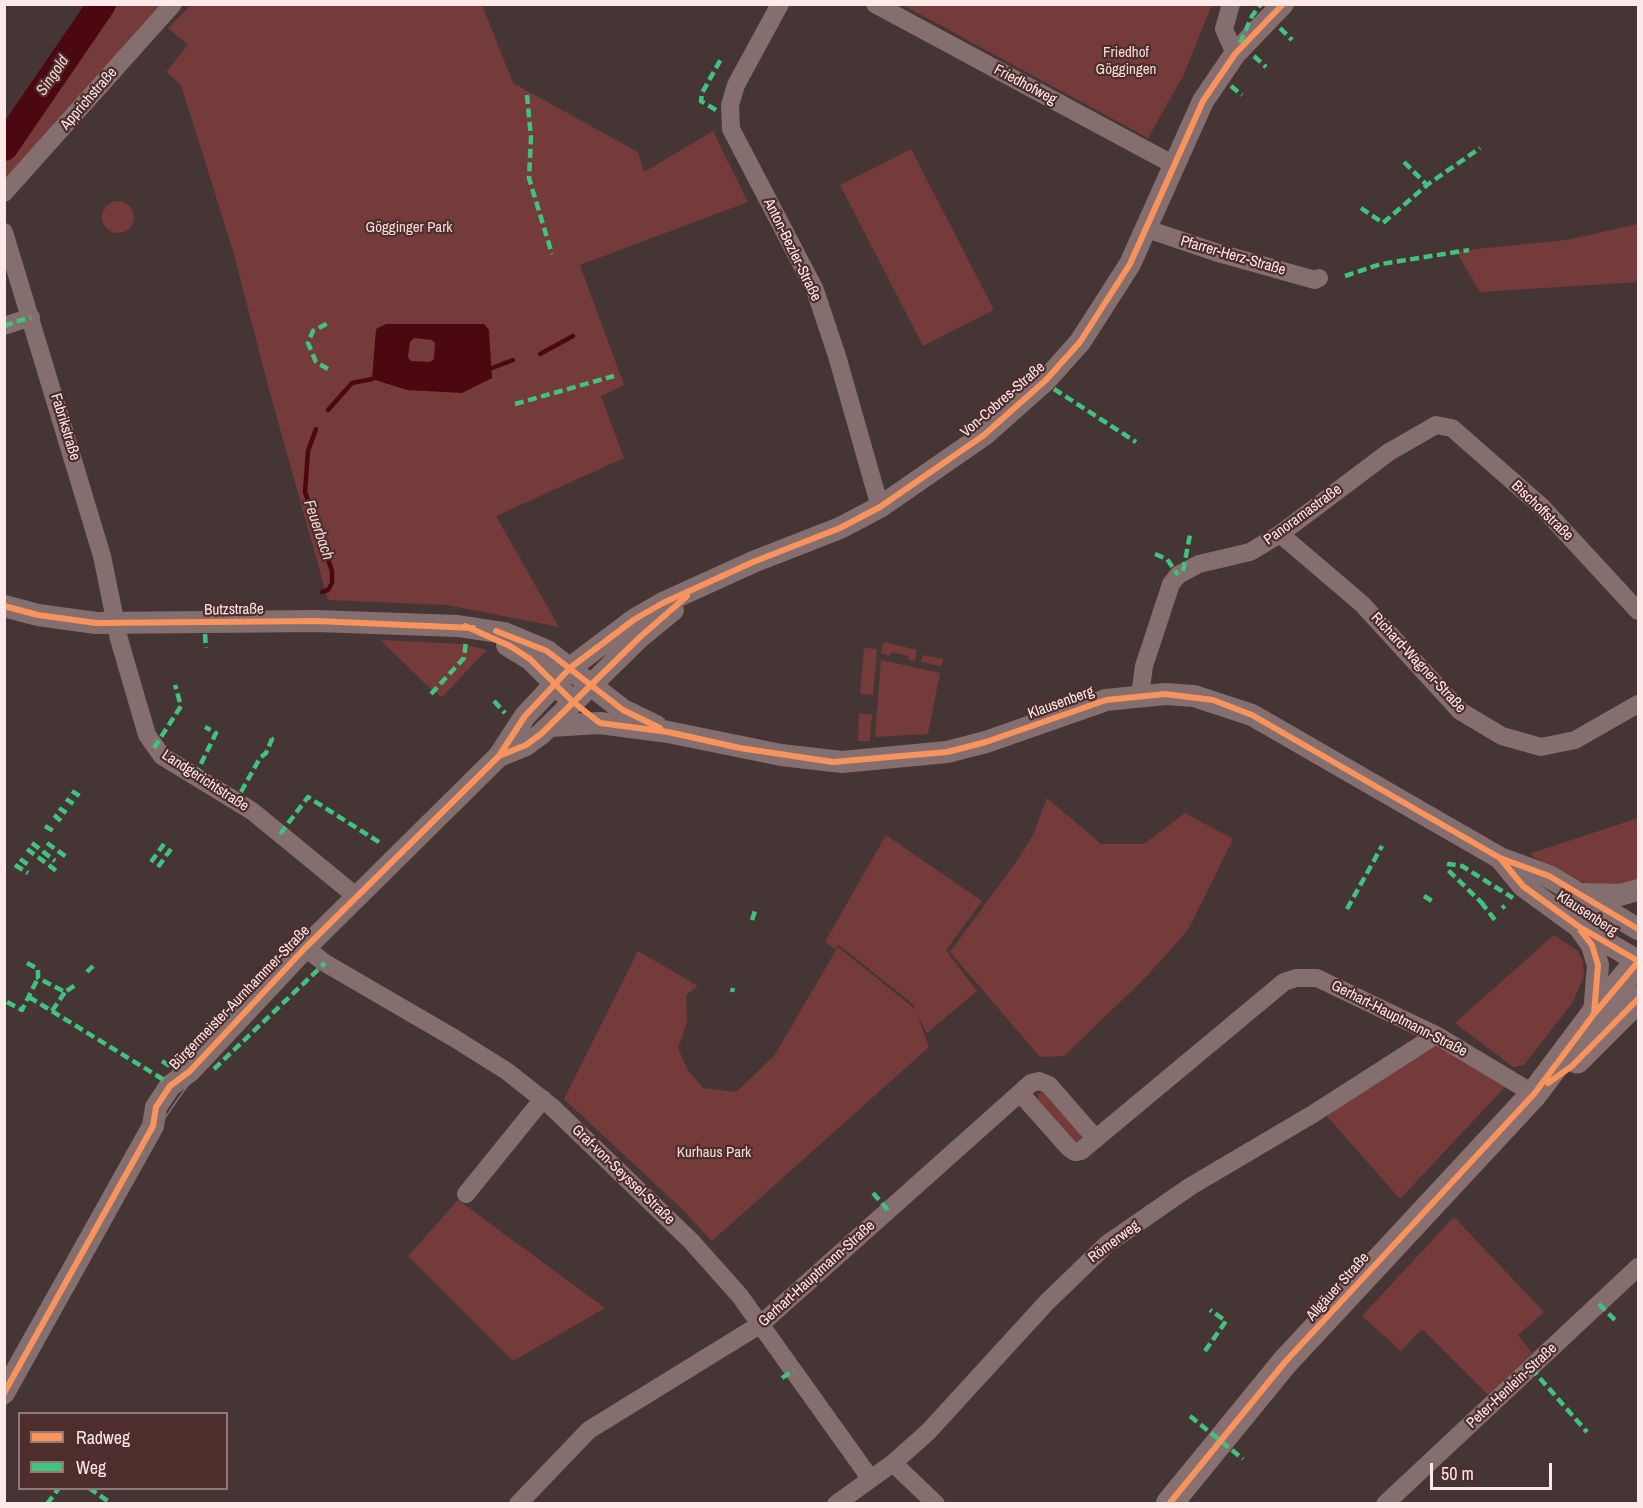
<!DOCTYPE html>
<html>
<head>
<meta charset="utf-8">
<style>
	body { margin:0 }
	#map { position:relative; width:1643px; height:1508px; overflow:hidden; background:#463535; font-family:"Archivo Narrow",sans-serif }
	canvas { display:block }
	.frame { position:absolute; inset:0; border:6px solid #ffe9e8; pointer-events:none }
	.legend { position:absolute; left:18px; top:1412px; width:210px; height:78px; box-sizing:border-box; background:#4e2e2d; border:2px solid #957978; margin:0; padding:8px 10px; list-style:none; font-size:18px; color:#ffe9e8 }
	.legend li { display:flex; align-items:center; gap:12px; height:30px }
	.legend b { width:30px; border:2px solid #957978 }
	.scale { position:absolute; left:1430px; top:1463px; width:122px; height:27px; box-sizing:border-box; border:3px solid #ffe9e8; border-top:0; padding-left:8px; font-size:18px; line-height:21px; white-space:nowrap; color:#ffe9e8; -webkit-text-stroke:4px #4e2e2d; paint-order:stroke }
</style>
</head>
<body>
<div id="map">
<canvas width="1643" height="1508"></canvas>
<div class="frame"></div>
<ul class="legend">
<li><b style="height:8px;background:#f8935d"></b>Radweg</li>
<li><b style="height:8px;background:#40c37c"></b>Weg</li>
</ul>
<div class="scale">50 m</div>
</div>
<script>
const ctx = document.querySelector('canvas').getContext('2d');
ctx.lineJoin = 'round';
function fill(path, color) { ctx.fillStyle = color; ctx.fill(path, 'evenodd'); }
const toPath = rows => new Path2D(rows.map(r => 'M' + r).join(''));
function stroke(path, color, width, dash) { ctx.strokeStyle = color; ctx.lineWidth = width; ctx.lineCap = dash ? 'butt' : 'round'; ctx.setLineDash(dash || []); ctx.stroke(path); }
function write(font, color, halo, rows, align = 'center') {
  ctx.font = font + ' "Archivo Narrow",sans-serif'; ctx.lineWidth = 4.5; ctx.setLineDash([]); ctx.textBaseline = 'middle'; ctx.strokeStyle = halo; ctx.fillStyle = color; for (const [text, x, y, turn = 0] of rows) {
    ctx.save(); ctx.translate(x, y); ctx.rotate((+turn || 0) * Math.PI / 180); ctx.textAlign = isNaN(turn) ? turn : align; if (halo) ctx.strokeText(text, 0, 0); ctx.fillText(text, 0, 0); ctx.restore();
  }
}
fill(toPath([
	[102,5,163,5,5,179,5,147],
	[191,5,482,5,513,83,638,152,644,172,713,131,748,202,580,265,624,385,601,396,624,458,496,516,559,627,447,605,328,600,270,393,233,251,181,85,166,72,188,45,168,28],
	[903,5,1212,5,1183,76,1148,138],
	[911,149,994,310,923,346,840,185],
	'102 217a16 16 0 1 1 32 0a16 16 0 1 1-32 0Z',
	[1638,224,1638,282,1480,292,1456,251,1566,240],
	[380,640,464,644,487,650,442,697,431,689],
	[884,642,917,650,915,661,908,660,909,656,891,652,890,656,881,653],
	[864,648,877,649,873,695,860,694],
	[923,655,943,659,941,666,921,662],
	[881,660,940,673,928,734,875,737],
	[859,714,872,714,870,741,858,741],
	[1047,798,1101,844,1144,844,1185,813,1233,839,1188,930,1144,979,1064,1056,1040,1057,950,952,1019,858,1034,833],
	[1638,818,1638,884,1597,887,1564,875,1529,854],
	[886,835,982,901,946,950,977,991,927,1033,916,1012,929,1047,712,1241,683,1210,564,1099,638,951,698,986,686,995,687,1022,678,1048,687,1069,703,1088,736,1092,774,1056,838,947,915,1009,913,1004,839,945,835,949,825,942],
	[1554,935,1578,951,1583,962,1584,976,1573,1002,1524,1065,1513,1067,1455,1023],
	[1437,1044,1505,1087,1400,1199,1325,1114],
	[1044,1091,1081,1135,1082,1139,1077,1143,1038,1100,1038,1094],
	[458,1200,605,1308,513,1361,408,1256],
	[1454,1217,1544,1312,1518,1335,1532,1353,1488,1395,1422,1329,1401,1351,1362,1316]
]), '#743b3a');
fill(toPath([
	[386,324,484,324,489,330,492,378,462,393,407,390,372,379,376,329],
	[414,338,432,340,435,343,434,359,430,362,411,361,408,357,410,342]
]), '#4c0810');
stroke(toPath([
	[540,354,573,336],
	[492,368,513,360],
	[328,410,352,383,372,379],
	[316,429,308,451,305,492,332,571,332,583,328,590,322,592]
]), '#4c0810', 4.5);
stroke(toPath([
	[4,147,102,4]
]), '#4c0810', 28);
stroke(toPath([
	[780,4,736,85,730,105,731,129,815,290,837,356,880,507],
	[875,4,1174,165],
	[1231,4,1224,29,1235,54],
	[4,193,173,4],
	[1147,229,1215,252,1315,280,1319,278],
	[4,232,102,556,119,639,147,735,162,756,252,811,357,897],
	[4,326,31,317],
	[1280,534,1362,604,1460,711,1502,736,1541,747,1575,740,1638,704],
	[1140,695,1144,666,1171,584,1178,575,1199,564,1250,552,1280,534,1389,452,1436,425,1452,428,1542,507,1638,611],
	[305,948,325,963,454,1038,508,1072,552,1107,691,1241,740,1296,870,1478],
	[1020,1093,1069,1148,1075,1152,1081,1151,1284,982,1296,978,1317,978,1436,1035,1534,1094],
	[466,1194,543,1099],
	[893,1463,936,1504],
	[518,1504,589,1430,761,1324,1031,1083,1039,1081,1049,1085,1096,1139],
	[836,1504,893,1463,928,1432,1047,1302,1107,1244,1191,1186,1313,1114,1436,1035],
	[1385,1504,1638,1267]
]), '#846e6e', 18);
stroke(toPath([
	[4,606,38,615,96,623,317,621,458,626,504,633,547,651,623,710,656,726],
	[507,645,530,659,564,693],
	[550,726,600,723,668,732,781,755,842,762,947,752,986,742,1106,700,1165,694,1194,696,1252,715,1500,858,1549,876,1638,929],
	[499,756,526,745,541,734,640,637,673,610],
	[1500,858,1523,886,1578,926,1638,961],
	[1584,894,1620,895,1638,890],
	[1579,927,1592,945,1598,965,1594,1014],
	[4,1393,153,1126,156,1107,170,1086,190,1071,305,948,499,756,525,716,570,668,635,619,663,603,753,562,840,528,880,507,984,435,1046,380,1080,342,1130,264,1203,101,1235,54,1283,4]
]), '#846e6e', 22);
stroke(toPath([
	[1577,1060,1638,999],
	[1169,1504,1285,1362,1534,1094,1594,1014,1638,962]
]), '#887070', 27);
stroke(toPath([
	[4,603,72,617,312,615,414,617,481,623,505,630,547,651,623,710,669,729,703,737],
	[4,1408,155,1132,195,1075,499,759,523,739,542,731,573,724,598,725,780,760,842,765,883,763,947,755,987,745,1107,703,1137,698,1193,699,1250,718,1638,940]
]), '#827171', 1.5);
stroke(toPath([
	[1280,28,1292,40],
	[1240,43,1252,16,1261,4],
	[1254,56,1266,67],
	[1231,86,1242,95],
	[527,95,531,138,529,178,552,254],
	[716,110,701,101,702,93,721,59],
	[1404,162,1427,185],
	[1361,208,1383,223,1427,185,1480,148],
	[1345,276,1381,264,1469,250],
	[4,326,31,317],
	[328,369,316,362,308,343,313,331,330,322],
	[1054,389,1136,442],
	[515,404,614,376],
	[1155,554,1167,559,1178,575],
	[1183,571,1190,535],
	[205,634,206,648],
	[431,694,464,658,466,641],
	[494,701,505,713],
	[154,748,181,706,175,685],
	[195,776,216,733,205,727],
	[72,791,81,797],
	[241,792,260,758,266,753,272,739,268,736],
	[66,799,75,805],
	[59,808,68,814],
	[54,815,62,822],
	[45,826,55,832],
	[280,834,308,797,382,844],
	[32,843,55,861],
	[47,843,68,858],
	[27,849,58,872],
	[20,859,30,866],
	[151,862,164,844],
	[15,865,28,873],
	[158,867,171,849],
	[1424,896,1432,901],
	[1481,902,1495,920,1498,920],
	[1484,905,1448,870,1449,864,1462,866,1513,898],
	[1502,908,1505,906],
	[1347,909,1382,846],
	[752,920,755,911],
	[27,963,38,969,38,978,65,992,77,984],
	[87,972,93,966],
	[732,992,733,988],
	[29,997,164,1080],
	[7,1002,22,1010,38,978],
	[52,1011,65,992],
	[162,1061,174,1069],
	[214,1069,325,963],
	[873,1193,888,1210],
	[1599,1304,1616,1321],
	[1205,1351,1226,1321,1210,1310],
	[1531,1368,1587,1432],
	[782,1378,794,1370],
	[1190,1416,1243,1459],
	[89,1488,112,1504],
	[47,1504,59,1488]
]), '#40c37c', 4.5, [9, 4.5]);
stroke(toPath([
	[4,606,38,615,96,623,317,621,473,628],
	[465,626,510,646,530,659,573,702,600,723,668,732,740,748,833,762,947,752,986,742,1106,700,1165,694,1213,700,1252,715,1500,858,1549,876,1638,929],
	[496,631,547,651,623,710,660,728],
	[499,756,526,745,541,734,640,637,687,596],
	[1500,858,1523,886,1578,926,1638,961],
	[1581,931,1592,945,1598,965,1594,1014],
	[1548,1083,1572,1066,1638,999],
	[4,1393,153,1126,156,1107,170,1086,190,1071,305,948,499,756,525,716,570,668,635,619,663,603,753,562,840,528,880,507,984,435,1046,380,1080,342,1130,264,1203,101,1235,54,1283,4],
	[1169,1504,1285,1362,1534,1094,1594,1014,1638,962]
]), '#f8935d', 6);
write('15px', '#f6dad8', '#4e2e2d', [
	["Friedhof",1126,53],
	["Göggingen",1126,70],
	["Gögginger Park",409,228],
	["Kurhaus Park",714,1153]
]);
write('15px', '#ffe9e8', '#4e2e2d', [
	["Friedhofweg",1025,85,28],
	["Apprichstraße",89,99,-49],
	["Anton-Bezler-Straße",792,250,64],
	["Pfarrer-Herz-Straße",1233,256,16],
	["Von-Cobres-Straße",1003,400,-41],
	["Fabrikstraße",65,427,73],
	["Bischoffstraße",1542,511,44],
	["Panoramastraße",1303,515,-36],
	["Butzstraße",234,610,-1],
	["Richard-Wagner-Straße",1418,663,47],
	["Klausenberg",1061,703,-20],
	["Landgerichtstraße",205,781,33],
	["Klausenberg",1587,914,33],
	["Bürgermeister-Aurnhammer-Straße",240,998,-46],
	["Gerhart-Hauptmann-Straße",1399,1019,27],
	["Graf-von-Seyssel-Straße",623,1175,44],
	["Römerweg",1114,1242,-37],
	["Gerhart-Hauptmann-Straße",817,1274,-42],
	["Allgäuer Straße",1338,1287,-48],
	["Peter-Henlein-Straße",1512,1386,-43]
]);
write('italic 16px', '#f1d4d3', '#4e2e2d', [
	["Singold",53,76,-56],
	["Feuerbach",318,530,71]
]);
</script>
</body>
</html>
